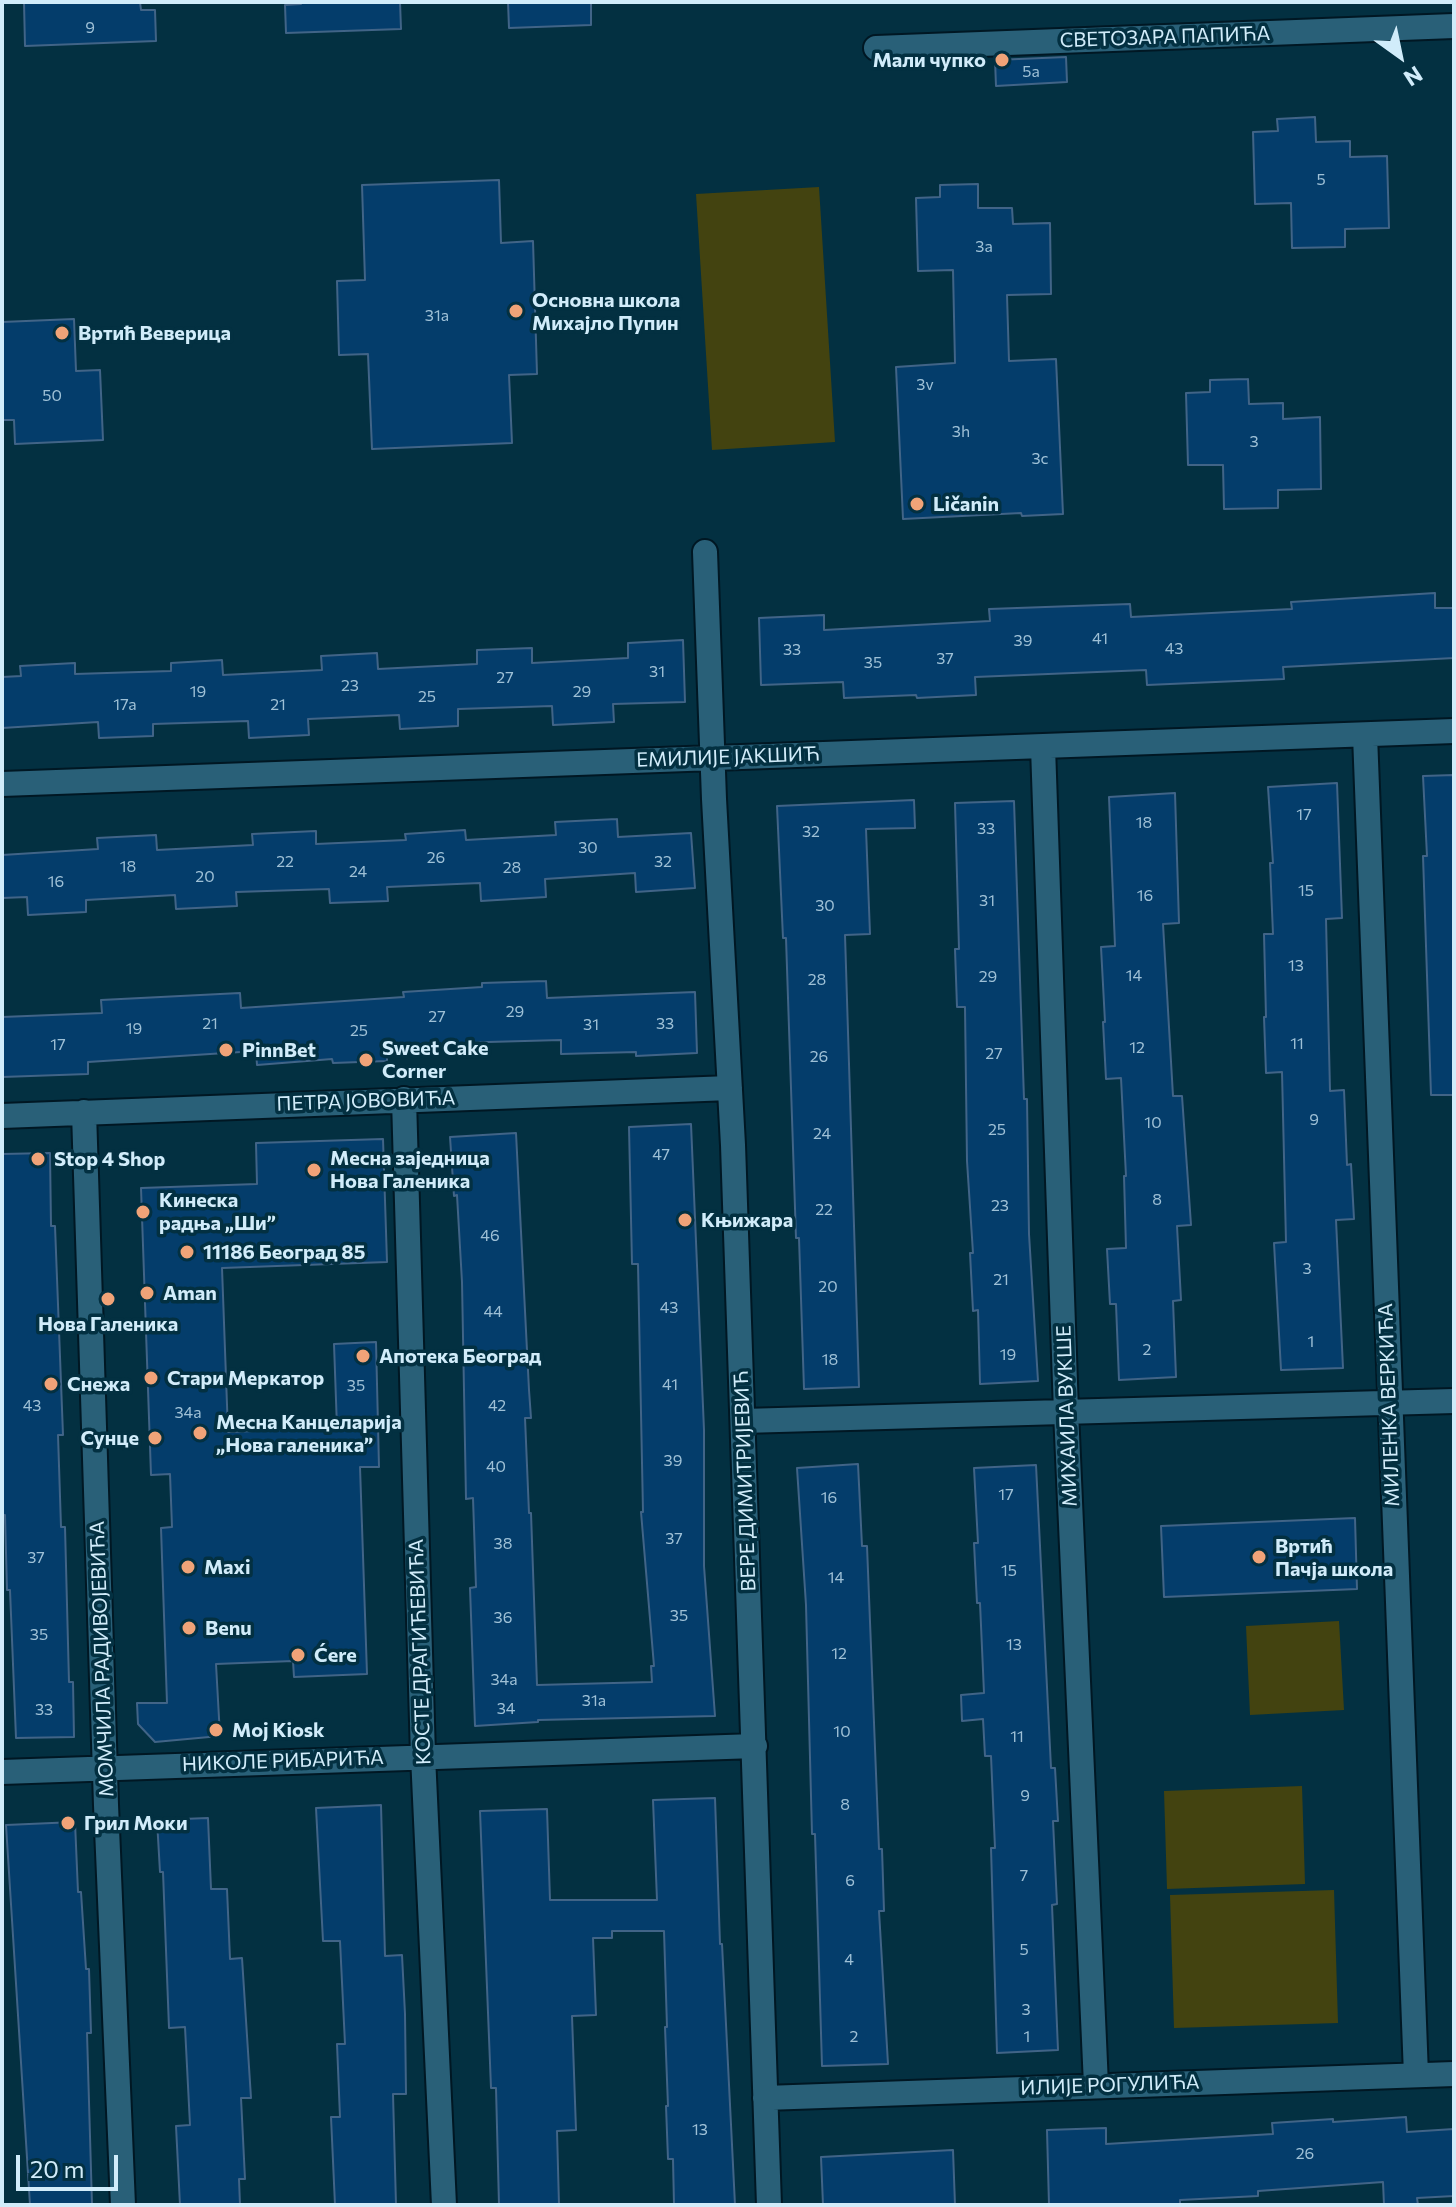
<!DOCTYPE html>
<html>
<head>
<meta charset="utf-8">
<style>
	body { margin:0 }
	#map { position:relative; width:1456px; height:2207px; overflow:hidden; background:#033041; font-family:Commissioner,sans-serif }
	canvas { display:block }
	.frame { position:absolute; inset:0; border:4px solid #d1ecfa; pointer-events:none }
	.north { position:absolute; left:1360px; top:16px; width:80px; height:80px; -webkit-text-stroke:6px #033041; paint-order:stroke; rotate:147deg; font-size:22px; font-weight:700; line-height:32px; text-align:center; color:#d1ecfa }
	.north::after { content:''; display:block; margin:auto; width:28px; height:36px; background:#d1ecfa; clip-path:polygon(50% 0,100% 100%,50% 72%,0 100%) }
	.scale { position:absolute; left:16px; top:2155px; width:102px; height:36px; box-sizing:border-box; border:4px solid #d1ecfa; border-top:0; padding-left:10px; font-size:24px; line-height:28px; white-space:nowrap; color:#d1ecfa; -webkit-text-stroke:6px #033041; paint-order:stroke }
</style>
</head>
<body>
<div id="map">
<canvas width="1456" height="2207"></canvas>
<div class="frame"></div>
<div class="north">N</div>
<div class="scale">20 m</div>
</div>
<script>
const ctx = document.querySelector('canvas').getContext('2d');
ctx.lineJoin = 'round';
function fill(path, color) { ctx.fillStyle = color; ctx.fill(path, 'evenodd'); }
const toPath = rows => new Path2D(rows.map(r => 'M' + r).join(''));
function stroke(path, color, width, dash) { ctx.strokeStyle = color; ctx.lineWidth = width; ctx.lineCap = dash ? 'butt' : 'round'; ctx.setLineDash(dash || []); ctx.stroke(path); }
function write(font, color, halo, rows, align = 'center') {
  ctx.font = font + ' Commissioner,sans-serif'; ctx.lineWidth = 7; ctx.setLineDash([]); ctx.textBaseline = 'middle'; ctx.strokeStyle = halo; ctx.fillStyle = color; for (const [text, x, y, turn = 0] of rows) {
    ctx.save(); ctx.translate(x, y); ctx.rotate((+turn || 0) * Math.PI / 180); ctx.textAlign = isNaN(turn) ? turn : align; if (halo) ctx.strokeText(text, 0, 0); ctx.fillText(text, 0, 0); ctx.restore();
  }
}
fill(toPath([
	[819,187,835,442,712,450,696,194],
	[1339,1621,1344,1710,1250,1715,1246,1626],
	[1302,1786,1305,1884,1167,1889,1164,1791],
	[1334,1890,1338,2023,1174,2028,1170,1895]
]), '#434310');
const building = toPath([
	[24,2,140,2,141,10,155,10,156,41,25,46,24,2],
	[301,2,400,2,401,29,286,33,285,5,301,4,301,2],
	[508,2,591,2,591,25,509,28,508,2],
	[1066,57,1067,82,996,86,995,60,1066,57],
	[1315,117,1316,142,1350,141,1350,157,1387,156,1389,228,1345,229,1345,247,1292,248,1291,203,1255,204,1253,132,1278,131,1277,119,1315,117],
	[499,180,501,243,533,241,537,374,509,375,512,443,372,449,368,354,339,355,337,281,365,280,362,185,499,180],
	[978,184,978,208,1012,208,1013,224,1050,223,1051,294,1007,295,1009,361,1056,359,1063,514,1022,516,1021,513,903,519,896,367,955,363,953,270,918,271,916,198,940,197,940,185,978,184],
	[74,319,76,371,100,370,103,440,15,444,14,420,2,420,2,322,74,319],
	[1248,379,1249,404,1283,403,1283,419,1320,417,1321,489,1278,490,1278,508,1224,509,1223,465,1188,465,1186,393,1210,392,1210,380,1248,379],
	[1435,593,1435,608,1454,608,1454,658,1283,667,1284,679,1147,685,1146,670,975,677,976,695,917,698,916,695,844,698,843,682,761,685,759,618,824,615,824,630,990,621,989,609,1130,604,1131,617,1292,609,1291,602,1435,593],
	[683,640,685,702,613,704,614,722,553,725,552,706,458,709,458,726,400,729,399,715,308,719,309,735,249,738,248,721,153,724,153,736,99,738,98,722,2,728,2,677,21,676,20,666,75,663,75,674,171,671,171,663,222,660,223,675,322,670,321,656,377,653,378,669,477,664,477,650,532,648,532,663,628,658,628,643,683,640],
	[1454,775,1454,1095,1431,1095,1423,856,1427,856,1423,776,1454,775],
	[1337,783,1342,918,1326,919,1330,1091,1344,1090,1347,1165,1351,1164,1354,1219,1336,1220,1343,1368,1281,1370,1274,1243,1286,1242,1282,1072,1266,1073,1264,1017,1266,1017,1264,934,1273,934,1270,863,1273,863,1268,787,1337,783],
	[1175,793,1179,923,1163,924,1173,1096,1182,1096,1191,1225,1177,1226,1181,1300,1173,1301,1176,1377,1119,1380,1116,1304,1110,1304,1107,1249,1126,1248,1124,1176,1126,1176,1121,1078,1106,1079,1103,1022,1105,1022,1101,947,1115,946,1109,797,1175,793],
	[914,800,915,828,866,829,870,934,845,935,859,1387,804,1389,799,1238,796,1238,786,938,783,938,777,806,914,800],
	[1014,801,1024,1099,1027,1099,1029,1234,1038,1381,980,1384,978,1310,973,1311,970,1253,973,1253,967,1161,965,1007,957,1007,955,949,959,949,955,803,1014,801],
	[617,819,618,837,691,833,695,888,636,892,635,873,545,879,546,897,481,901,480,883,387,887,388,901,330,903,329,889,236,892,237,906,176,909,175,895,86,900,86,912,28,915,27,897,2,898,2,855,98,849,97,838,156,835,157,850,253,845,252,834,316,831,316,844,406,840,405,834,465,830,466,840,556,835,555,822,617,819],
	[546,981,547,998,695,992,697,1053,636,1056,636,1052,561,1054,561,1040,488,1042,387,1049,387,1061,333,1063,332,1059,257,1065,256,1051,88,1062,88,1074,2,1077,2,1017,102,1013,101,1000,240,993,241,1008,404,997,403,992,482,987,482,983,546,981],
	[691,1124,704,1430,704,1566,715,1716,538,1720,538,1722,475,1726,470,1588,476,1587,473,1498,466,1499,462,1282,457,1195,454,1196,450,1137,516,1133,529,1390,531,1418,525,1418,529,1513,531,1513,537,1685,652,1682,651,1666,654,1666,641,1512,643,1512,638,1264,632,1264,629,1127,691,1124],
	[383,1139,387,1262,222,1268,228,1432,337,1428,334,1344,376,1342,379,1467,360,1467,367,1674,294,1677,293,1661,216,1664,220,1736,155,1742,138,1724,137,1703,167,1703,161,1528,172,1527,170,1474,151,1475,141,1188,257,1184,256,1143,383,1139],
	[50,1153,51,1226,55,1226,63,1435,58,1435,61,1527,65,1527,69,1682,73,1682,74,1737,16,1738,10,1590,7,1590,5,1515,2,1515,2,1154,50,1153],
	[858,1464,862,1546,867,1546,879,1849,882,1849,884,1911,879,1911,888,2064,822,2066,815,1834,812,1834,806,1605,797,1468,858,1464],
	[1036,1465,1051,1768,1055,1768,1058,1821,1053,1821,1057,1904,1052,1905,1058,2050,997,2053,991,1848,995,1848,991,1756,985,1756,983,1719,962,1721,961,1695,984,1693,980,1603,977,1603,974,1543,978,1543,974,1468,1036,1465],
	[1355,1518,1357,1589,1164,1597,1161,1526,1355,1518],
	[715,1798,720,1944,722,1944,735,2205,674,2205,673,2159,668,2159,666,2106,668,2106,665,2027,667,2027,664,1931,612,1931,612,1938,593,1938,596,2015,572,2016,576,2130,557,2131,559,2205,499,2205,496,2088,491,2088,480,1811,547,1809,550,1900,657,1900,653,1800,715,1798],
	[381,1805,385,1956,402,1955,405,2014,406,2094,393,2094,396,2205,335,2205,331,2117,340,2117,337,2044,345,2044,340,1941,323,1941,316,1808,381,1805],
	[208,1818,211,1889,227,1889,230,1959,242,1958,251,2098,241,2098,245,2179,239,2179,240,2205,180,2205,176,2126,190,2125,185,2027,169,2028,163,1872,160,1872,157,1820,208,1818],
	[75,1822,78,1892,81,1892,86,1969,89,1969,91,2033,87,2033,92,2205,30,2205,6,1825,75,1822],
	[1406,2117,1407,2132,1454,2129,1454,2196,1417,2198,1418,2205,1384,2205,1383,2182,1258,2191,1258,2196,1180,2200,1180,2204,1165,2205,1049,2205,1047,2130,1106,2128,1106,2144,1273,2134,1272,2123,1333,2119,1333,2122,1406,2117],
	[953,2150,955,2205,823,2205,821,2157,953,2150]
]);
fill(building, '#043d6b');
stroke(building, '#416487', 2);
const minor = toPath([
	[876,48,1454,26],
	[705,552,714,799,733,1145,769,2205],
	[1365,735,1416,2075],
	[1043,747,1066,1412,1096,2085],
	[2,784,1454,731],
	[404,1099,423,1756,444,2205],
	[84,1112,106,1805,123,2205],
	[2,1116,730,1088],
	[743,1421,1454,1401],
	[2,1772,755,1746],
	[765,2098,1454,2074]
]);
stroke(minor, '#001723', 28);
stroke(minor, '#296078', 24);
for (const [x, y, r, color] of [
	[1002,60,8,"#f0a378"],
	[516,311,8,"#f0a378"],
	[62,333,8,"#f0a378"],
	[917,504,8,"#f0a378"],
	[226,1050,8,"#f0a378"],
	[366,1060,8,"#f0a378"],
	[38,1159,8,"#f0a378"],
	[314,1170,8,"#f0a378"],
	[143,1212,8,"#f0a378"],
	[685,1220,8,"#f0a378"],
	[187,1252,8,"#f0a378"],
	[147,1293,8,"#f0a378"],
	[108,1299,8,"#f0a378"],
	[363,1356,8,"#f0a378"],
	[151,1378,8,"#f0a378"],
	[51,1384,8,"#f0a378"],
	[200,1433,8,"#f0a378"],
	[155,1438,8,"#f0a378"],
	[1259,1557,8,"#f0a378"],
	[188,1567,8,"#f0a378"],
	[189,1628,8,"#f0a378"],
	[298,1655,8,"#f0a378"],
	[216,1730,8,"#f0a378"],
	[68,1823,8,"#f0a378"]
]) { const dot = new Path2D(); dot.arc(x, y, r, 0, 2 * Math.PI); ctx.fillStyle = color; ctx.fill(dot); stroke(dot, '#033041', 3); }
write('16px', '#9ec0d6', null, [
	["9",90,28],
	["5a",1031,72],
	["5",1321,180],
	["3a",984,247],
	["31a",437,316],
	["3v",925,385],
	["50",52,396],
	["3h",961,432],
	["3",1254,442],
	["3c",1040,459],
	["41",1100,639],
	["39",1023,641],
	["43",1174,649],
	["33",792,650],
	["37",945,659],
	["35",873,663],
	["31",657,672],
	["27",505,678],
	["23",350,686],
	["19",198,692],
	["29",582,692],
	["25",427,697],
	["17a",125,705],
	["21",278,705],
	["17",1304,815],
	["18",1144,823],
	["33",986,829],
	["32",811,832],
	["30",588,848],
	["26",436,858],
	["22",285,862],
	["32",663,862],
	["18",128,867],
	["28",512,868],
	["24",358,872],
	["20",205,877],
	["16",56,882],
	["15",1306,891],
	["16",1145,896],
	["31",987,901],
	["30",825,906],
	["13",1296,966],
	["14",1134,976],
	["29",988,977],
	["28",817,980],
	["29",515,1012],
	["27",437,1017],
	["21",210,1024],
	["33",665,1024],
	["31",591,1025],
	["19",134,1029],
	["25",359,1031],
	["11",1297,1044],
	["17",58,1045],
	["12",1137,1048],
	["27",994,1054],
	["26",819,1057],
	["9",1314,1120],
	["10",1153,1123],
	["25",997,1130],
	["24",822,1134],
	["47",661,1155],
	["8",1157,1200],
	["23",1000,1206],
	["22",824,1210],
	["46",490,1236],
	["3",1307,1269],
	["21",1001,1280],
	["20",828,1287],
	["43",669,1308],
	["44",493,1312],
	["1",1311,1342],
	["2",1147,1350],
	["19",1008,1355],
	["18",830,1360],
	["41",670,1385],
	["35",356,1386],
	["43",32,1406],
	["42",497,1406],
	["34a",188,1413],
	["39",673,1461],
	["40",496,1467],
	["17",1006,1495],
	["16",829,1498],
	["37",674,1539],
	["38",503,1544],
	["37",36,1558],
	["15",1009,1571],
	["14",836,1578],
	["35",679,1616],
	["36",503,1618],
	["35",39,1635],
	["13",1014,1645],
	["12",839,1654],
	["34a",504,1680],
	["31a",594,1701],
	["34",506,1709],
	["33",44,1710],
	["10",842,1732],
	["11",1017,1737],
	["9",1025,1796],
	["8",845,1805],
	["7",1024,1876],
	["6",850,1881],
	["5",1024,1950],
	["4",849,1960],
	["3",1026,2010],
	["2",854,2037],
	["1",1027,2037],
	["13",700,2130],
	["26",1305,2154]
]);
write('20px', '#d1ecfa', '#033041', [
	["СВЕТОЗАРА ПАПИЋА",1165,37,-2],
	["ЕМИЛИЈЕ ЈАКШИЋ",728,757,-2],
	["ПЕТРА ЈОВОВИЋА",366,1101,-2],
	["МИЛЕНКА ВЕРКИЋА",1389,1405,-92],
	["МИХАИЛА ВУКШЕ",1067,1416,-92],
	["ВЕРЕ ДИМИТРИЈЕВИЋ",745,1481,-92],
	["КОСТЕ ДРАГИЋЕВИЋА",420,1652,-92],
	["МОМЧИЛА РАДИВОЈЕВИЋА",102,1659,-92],
	["НИКОЛЕ РИБАРИЋА",283,1761,-2],
	["ИЛИЈЕ РОГУЛИЋА",1110,2085,-2]
]);
write('bold 20px', '#d1ecfa', '#033041', [
	["Мали чупко",986,60,"right"],
	["Основна школа",532,300],
	["Михајло Пупин",532,323],
	["Вртић Веверица",78,333],
	["Ličanin",933,504],
	["Sweet Cake",382,1048],
	["Corner",382,1071],
	["PinnBet",242,1050],
	["Месна заједница",330,1158],
	["Нова Галеника",330,1181],
	["Stop 4 Shop",54,1159],
	["Кинеска",159,1200],
	["радња „Ши”",159,1223],
	["Књижара",701,1220],
	["11186 Београд 85",203,1252],
	["Aman",163,1293],
	["Нова Галеника",108,1324,"center"],
	["Апотека Београд",379,1356],
	["Стари Меркатор",167,1378],
	["Снежа",67,1384],
	["Месна Канцеларија",216,1422],
	["„Нова галеника”",216,1445],
	["Сунце",139,1438,"right"],
	["Вртић",1275,1546],
	["Пачја школа",1275,1569],
	["Maxi",204,1567],
	["Benu",205,1628],
	["Ćere",314,1655],
	["Moj Kiosk",232,1730],
	["Грил Моки",84,1823]
], 'left');
</script>
</body>
</html>
